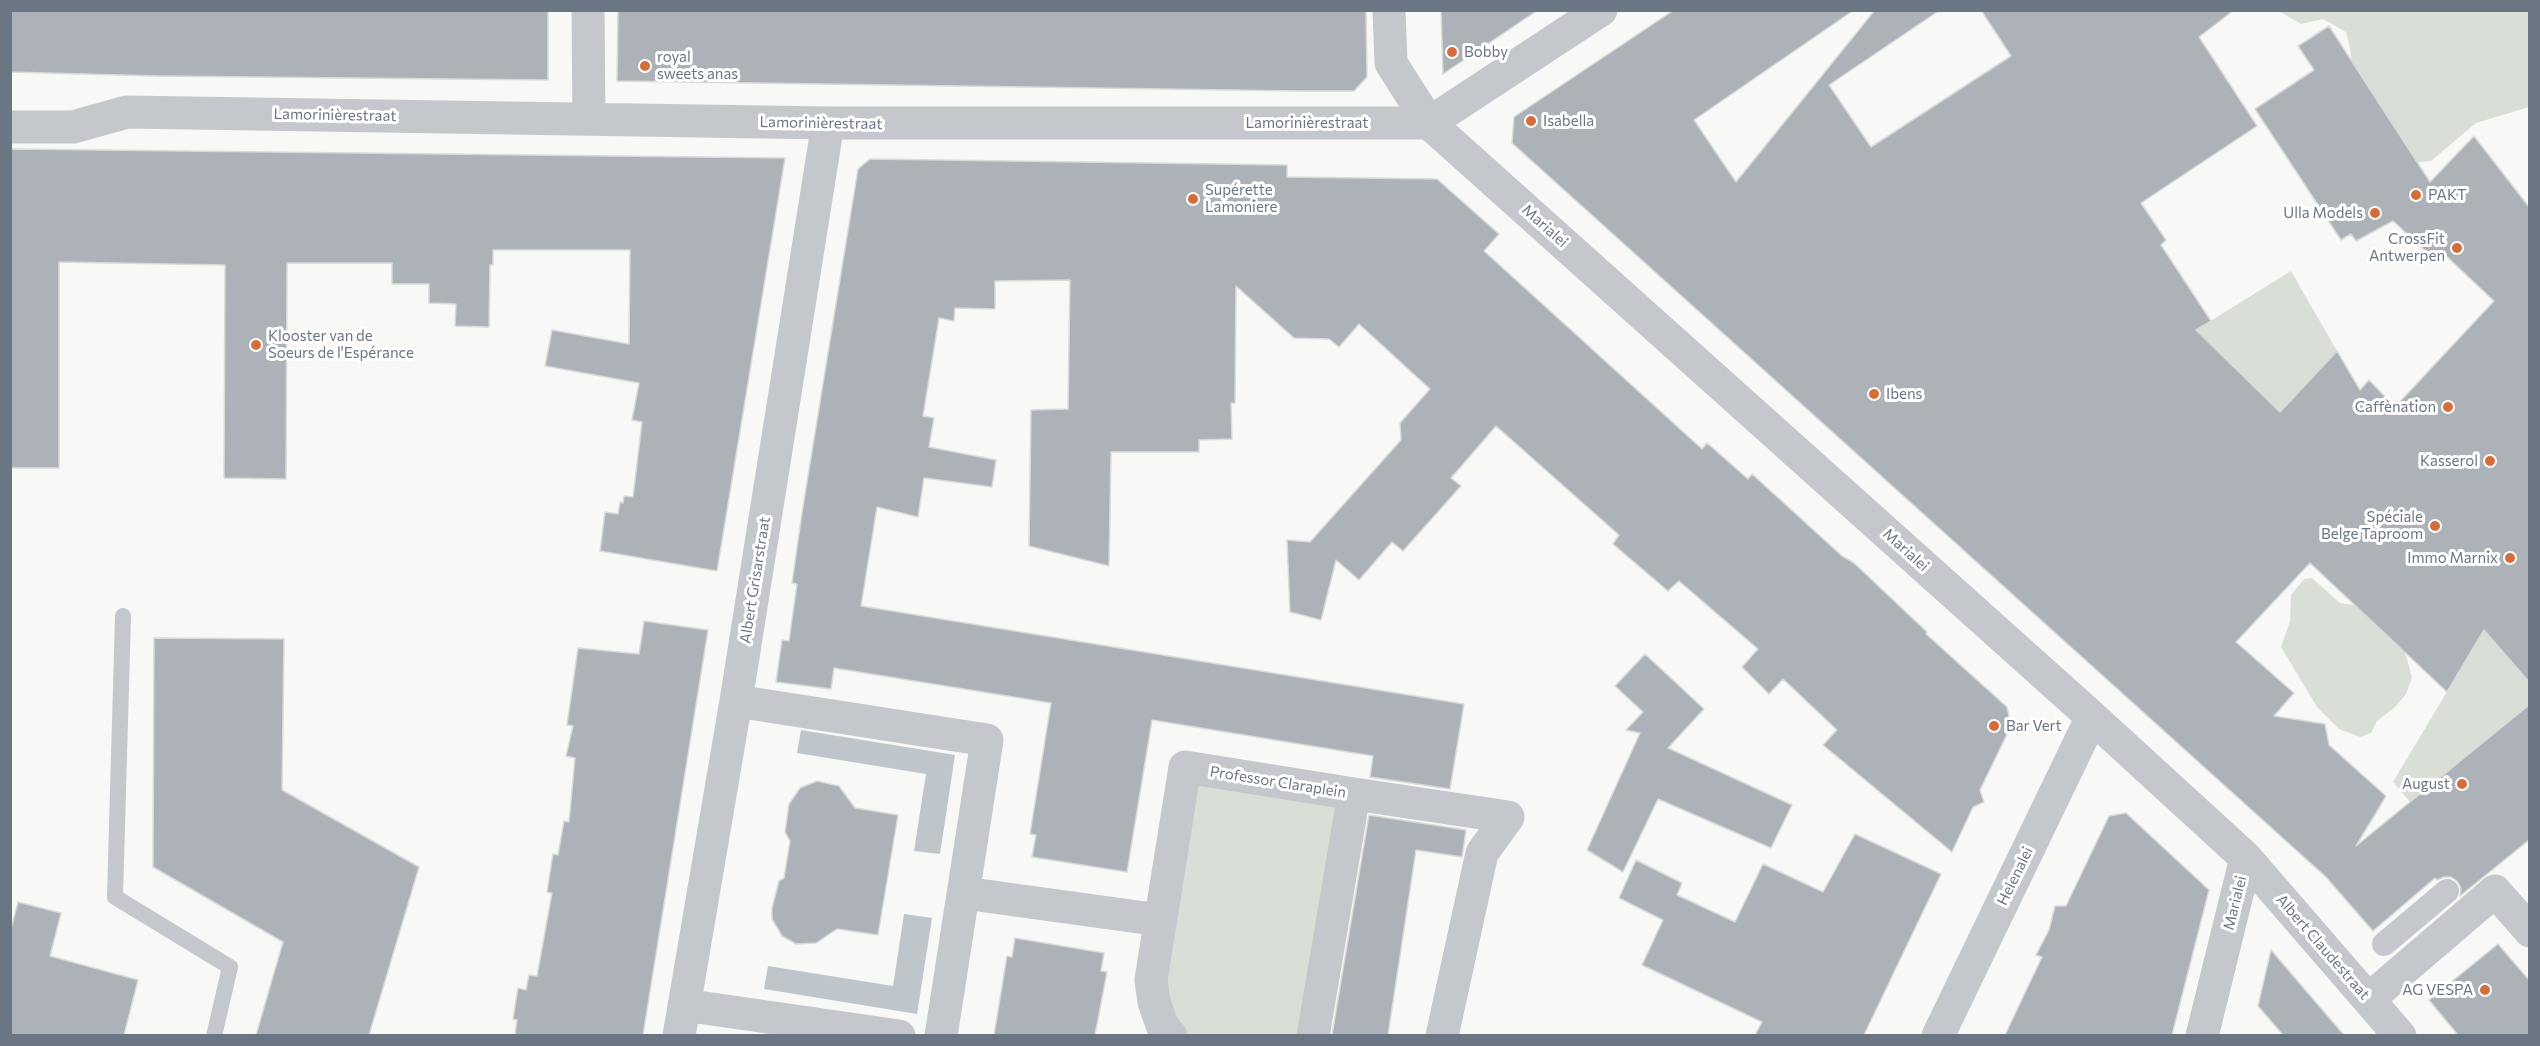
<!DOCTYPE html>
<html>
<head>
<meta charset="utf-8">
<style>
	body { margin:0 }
	#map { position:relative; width:2540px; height:1046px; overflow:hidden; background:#f8f8f6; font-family:Commissioner,sans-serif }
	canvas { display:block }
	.frame { position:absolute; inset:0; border:12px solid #6a7684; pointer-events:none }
</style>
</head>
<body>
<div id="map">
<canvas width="2540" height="1046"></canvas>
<div class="frame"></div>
</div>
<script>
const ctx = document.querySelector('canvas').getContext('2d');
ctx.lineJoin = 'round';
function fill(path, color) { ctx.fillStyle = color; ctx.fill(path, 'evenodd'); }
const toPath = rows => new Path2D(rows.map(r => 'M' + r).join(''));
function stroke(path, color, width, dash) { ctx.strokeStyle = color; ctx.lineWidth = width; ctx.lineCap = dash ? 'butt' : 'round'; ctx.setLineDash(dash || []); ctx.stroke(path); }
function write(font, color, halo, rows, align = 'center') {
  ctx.font = font + ' Commissioner,sans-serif'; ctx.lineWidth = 6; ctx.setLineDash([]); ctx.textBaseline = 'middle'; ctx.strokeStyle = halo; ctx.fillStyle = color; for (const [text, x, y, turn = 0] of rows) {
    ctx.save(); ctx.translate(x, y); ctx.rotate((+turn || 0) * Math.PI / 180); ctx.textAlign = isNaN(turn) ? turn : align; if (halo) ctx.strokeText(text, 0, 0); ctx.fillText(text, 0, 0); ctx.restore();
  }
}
fill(toPath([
	[2279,11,2529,11,2529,107,2476,123,2431,161,2410,163,2354,86,2350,48,2346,32,2323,19,2301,24],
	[2291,271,2337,351,2270,423,2196,330],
	[2312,578,2340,603,2365,607,2401,638,2412,677,2406,694,2395,707,2377,721,2371,733,2360,737,2339,729,2317,707,2281,647,2290,621,2291,595,2304,579],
	[2484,630,2529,682,2529,705,2410,802,2393,782],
	[1192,780,1338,802,1308,1035,1188,1035,1179,1024,1169,1005,1163,961]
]), '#d9dfd7');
fill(toPath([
	[801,730,955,755,940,854,914,851,926,774,797,753],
	[904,914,932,918,917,1014,764,989,768,966,893,986]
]), '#bec6cb');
const building = toPath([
	[10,10,548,10,548,80,158,76,10,72,10,10],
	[618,10,1366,10,1367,77,1354,91,1303,91,617,81,618,10],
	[1441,10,1538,10,1443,74,1441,10],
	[1674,10,1854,10,1694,120,1736,182,1875,10,1940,10,1829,85,1871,147,2011,56,1981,10,2234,10,2199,37,2257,126,2141,203,2166,240,2161,245,2211,321,2196,330,2280,412,2337,351,2360,390,2369,380,2395,407,2494,301,2441,251,2433,258,2393,221,2356,241,2351,234,2341,240,2255,109,2314,70,2298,46,2329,26,2430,182,2474,136,2529,207,2529,682,2484,630,2447,692,2310,563,2236,642,2294,693,2274,716,2325,724,2329,745,2386,796,2356,846,2529,705,2529,840,2460,896,2461,888,2457,881,2451,877,2444,877,2437,880,2435,878,2373,931,2326,877,1512,143,1514,117,1674,10],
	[10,149,785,158,717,571,600,551,605,512,618,514,620,502,623,503,624,496,633,497,642,422,632,420,639,383,545,366,552,330,629,344,630,250,493,250,493,265,490,265,489,327,455,326,456,304,429,303,429,284,392,284,392,263,287,263,286,479,224,478,225,265,59,262,59,468,10,468,10,149],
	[870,159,1287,165,1287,177,1437,179,1499,234,1484,251,1702,449,1707,443,1748,479,1752,474,1842,556,1854,563,1927,632,1926,634,2007,707,2011,726,1980,790,1984,802,1973,807,1952,852,1823,745,1837,730,1783,679,1769,694,1742,667,1758,649,1679,581,1668,591,1613,544,1619,535,1496,426,1451,478,1461,486,1403,551,1392,542,1359,580,1336,560,1321,620,1290,612,1287,540,1310,542,1401,440,1400,423,1430,389,1359,324,1339,347,1329,339,1294,338,1236,286,1235,403,1231,403,1232,439,1199,440,1199,452,1111,452,1109,566,1029,546,1031,410,1068,409,1070,280,995,281,995,309,955,308,954,321,939,318,923,416,934,418,929,447,996,460,992,487,924,478,918,517,877,507,861,606,1464,704,1450,789,1370,777,1373,756,1152,720,1127,872,1032,857,1036,835,1030,834,1051,703,834,668,831,689,776,682,782,640,789,641,797,584,792,583,802,513,858,169,870,159],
	[644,621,708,630,643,1035,515,1035,517,1020,513,1019,518,988,526,990,529,975,537,976,552,893,547,892,553,854,558,855,564,821,569,822,575,758,566,756,573,726,567,725,578,648,639,654,644,621],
	[154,638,284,639,282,790,419,867,369,1035,256,1035,283,942,153,867,154,638],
	[1645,654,1704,709,1668,748,1792,805,1771,848,1658,799,1623,872,1587,850,1640,733,1626,730,1643,712,1615,686,1645,654],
	[817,781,839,786,855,808,898,815,878,935,837,929,816,943,796,944,782,936,772,919,772,908,779,881,784,878,790,841,785,832,789,804,800,788,817,781],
	[2126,813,2209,890,2172,1035,2005,1035,2042,957,2036,955,2049,930,2055,906,2066,906,2109,816,2126,813],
	[1369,815,1466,830,1462,857,1416,850,1388,1035,1332,1035,1369,815],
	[1855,834,1941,874,1864,1035,1755,1035,1762,1022,1642,965,1663,920,1619,898,1636,860,1682,883,1677,895,1735,922,1763,864,1823,892,1855,834],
	[18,902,61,913,50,956,138,980,124,1035,10,1035,10,933,18,902],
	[1015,938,1104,953,1101,971,1107,972,1095,1035,994,1035,1007,956,1012,957,1015,938],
	[2498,944,2529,980,2529,1035,2458,1035,2429,1000,2498,944],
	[2271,950,2319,1006,2344,1035,2283,1035,2258,1006,2271,950]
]);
fill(building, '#acb2b8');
stroke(building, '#dadad8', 1.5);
stroke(toPath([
	[123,616,115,897,230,967,214,1036]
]), '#c4c7cb', 16);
stroke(toPath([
	[2384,944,2447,891]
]), '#c4c7cb', 24);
stroke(toPath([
	[588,10,589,118],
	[1389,10,1391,63,1429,123,2092,717,2246,858,2400,1036],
	[10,127,73,127,127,112,828,123,1429,123,1601,10],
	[736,701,987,740,941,1036],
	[1354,794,1508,817,1482,853,1442,1036],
	[964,893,1160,920],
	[2369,999,2495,891,2530,931],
	[684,1005,899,1036],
	[679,1036,736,701,828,123],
	[1171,1036,1162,1025,1154,1002,1151,980,1185,767,1354,794,1313,1036],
	[1938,1036,2092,717],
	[2202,1036,2246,858]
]), '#c4c7cb', 33);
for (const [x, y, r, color] of [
	[1452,52,6,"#d36d3b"],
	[645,66,6,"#d36d3b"],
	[1531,121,6,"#d36d3b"],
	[2416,195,6,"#d36d3b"],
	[1193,199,6,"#d36d3b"],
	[2375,213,6,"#d36d3b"],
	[2457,248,6,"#d36d3b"],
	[256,345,6,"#d36d3b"],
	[1874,394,6,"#d36d3b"],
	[2448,407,6,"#d36d3b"],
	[2490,461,6,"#d36d3b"],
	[2435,526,6,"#d36d3b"],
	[2510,558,6,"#d36d3b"],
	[1994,726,6,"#d36d3b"],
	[2462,784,6,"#d36d3b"],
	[2485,990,6,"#d36d3b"]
]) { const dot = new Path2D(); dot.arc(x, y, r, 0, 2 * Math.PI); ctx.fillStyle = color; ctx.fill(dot); stroke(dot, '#fff', 2); }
write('15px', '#6a7684', '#fff', [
	["Bobby",1464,52],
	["royal",657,57],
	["sweets anas",657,74],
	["Isabella",1543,121],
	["Supérette",1205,190],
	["Lamoniere",1205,207],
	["PAKT",2428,195],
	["Ulla Models",2363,213,"right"],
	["CrossFit",2445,239,"right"],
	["Antwerpen",2445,256,"right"],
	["Klooster van de",268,336],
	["Soeurs de l'Espérance",268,353],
	["Ibens",1886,394],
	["Caffènation",2436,407,"right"],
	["Kasserol",2478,461,"right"],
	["Spéciale",2423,517,"right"],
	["Belge Taproom",2423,534,"right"],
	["Immo Marnix",2498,558,"right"],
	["Bar Vert",2006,726],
	["August",2450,784,"right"],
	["AG VESPA",2473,990,"right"]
], 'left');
write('15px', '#6a7684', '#fff', [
	["Lamorinièrestraat",335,115,1],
	["Lamorinièrestraat",821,123,1],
	["Lamorinièrestraat",1307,123],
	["Marialei",1545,226,42],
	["Marialei",1906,550,42],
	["Albert Grisarstraat",755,580,-81],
	["Professor Claraplein",1278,782,9],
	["Helenalei",2015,876,-64],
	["Marialei",2235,903,-76],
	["Albert Claudestraat",2323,947,49]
]);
</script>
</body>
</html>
